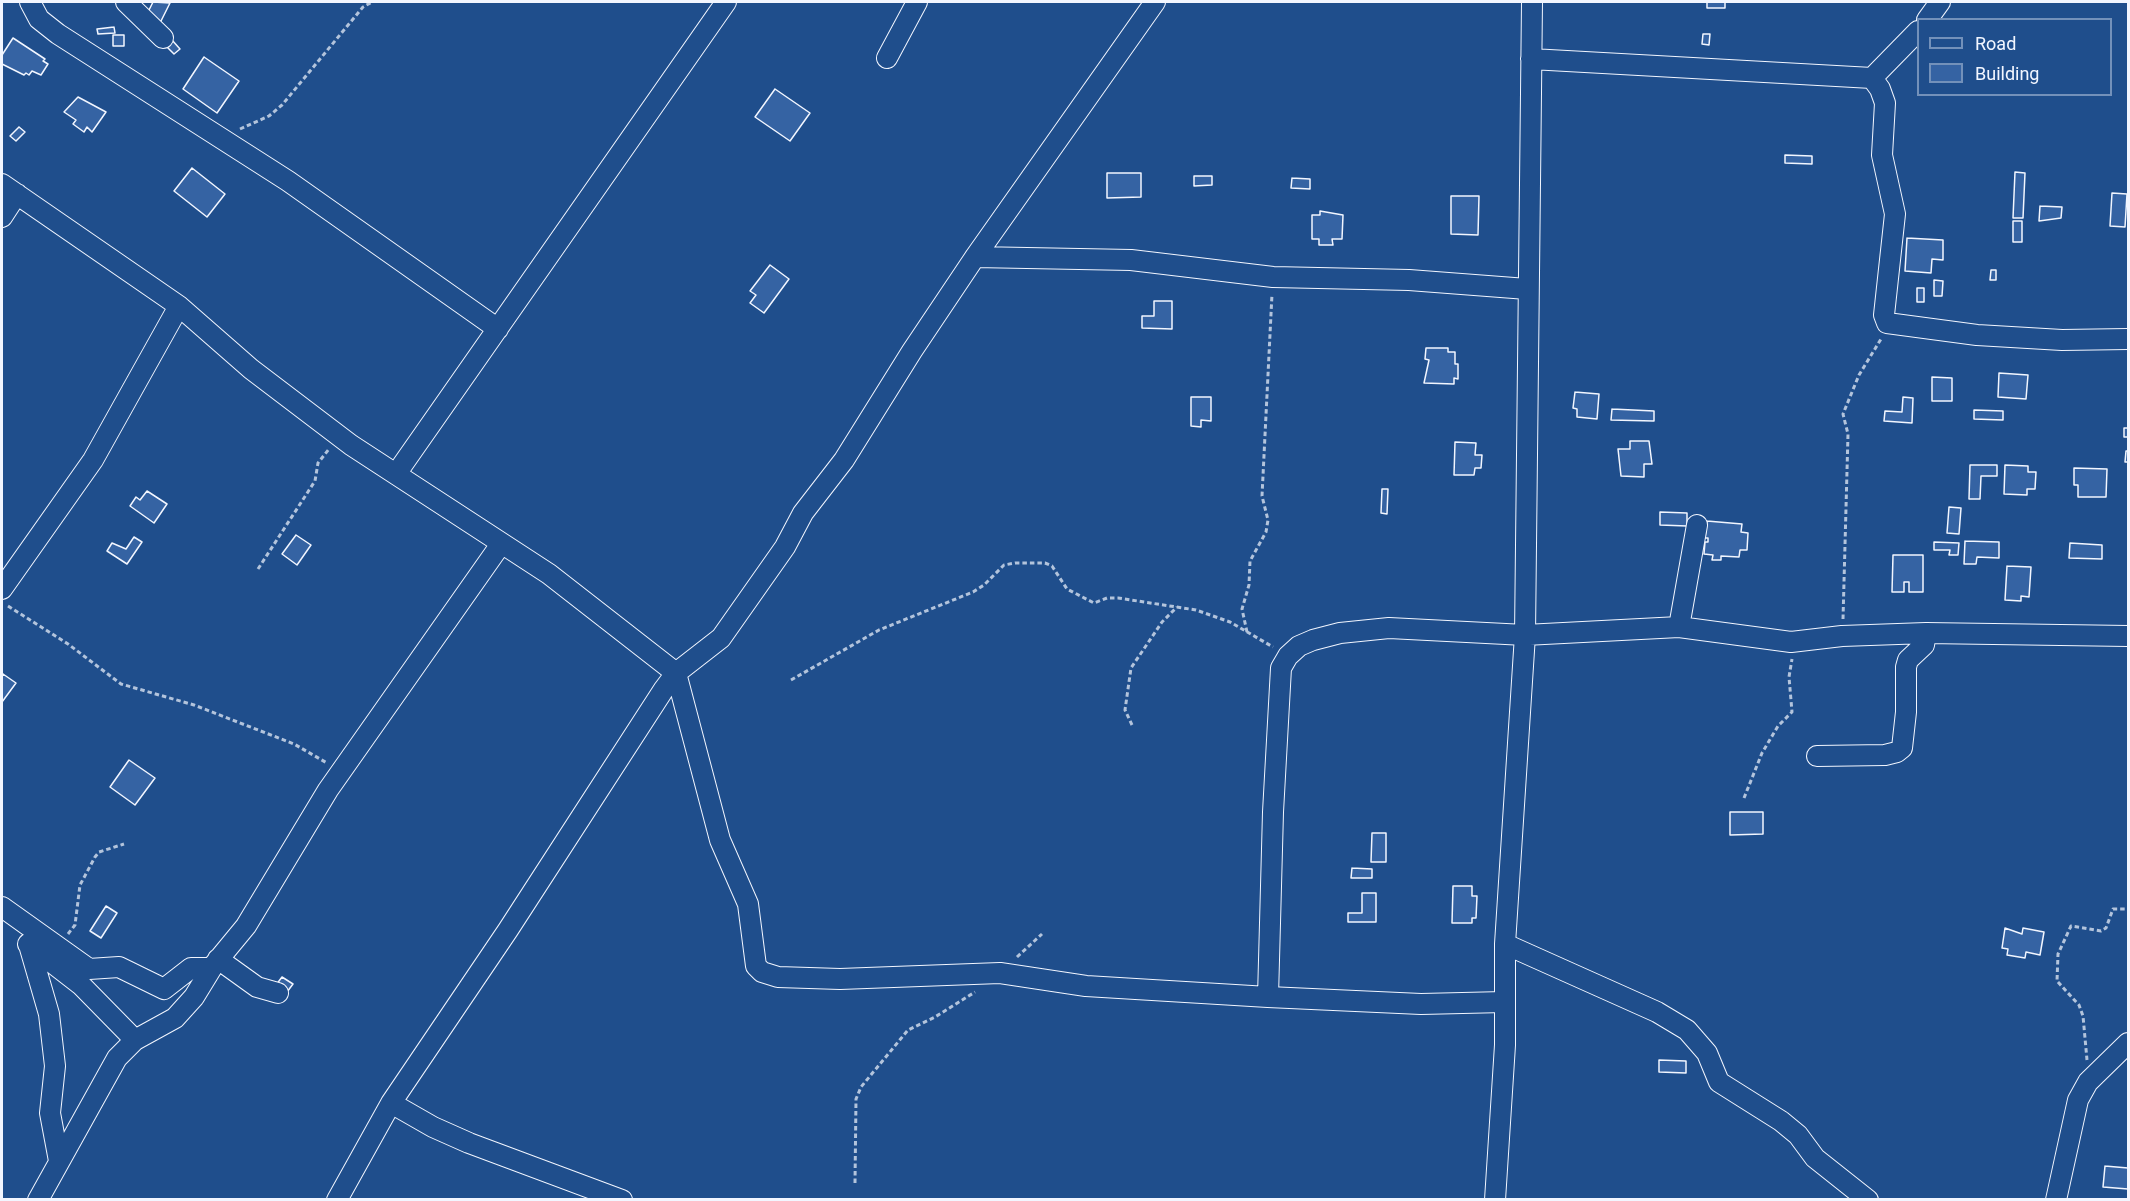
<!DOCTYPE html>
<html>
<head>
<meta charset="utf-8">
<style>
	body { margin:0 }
	#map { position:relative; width:2130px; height:1201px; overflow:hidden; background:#1f4e8c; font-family:Roboto,sans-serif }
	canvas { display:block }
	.frame { position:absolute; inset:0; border:3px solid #f2f6ff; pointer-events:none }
	.legend { position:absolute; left:1917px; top:18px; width:195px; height:78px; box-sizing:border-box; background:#1f4e8c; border:2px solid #7391ba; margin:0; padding:8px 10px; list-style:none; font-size:18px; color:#f2f6ff }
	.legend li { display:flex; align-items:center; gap:12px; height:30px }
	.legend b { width:30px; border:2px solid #7391ba }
</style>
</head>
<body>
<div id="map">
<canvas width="2130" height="1201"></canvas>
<div class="frame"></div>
<ul class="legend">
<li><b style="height:8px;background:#1f4e8c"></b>Road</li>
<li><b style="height:16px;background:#3563a3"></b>Building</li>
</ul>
</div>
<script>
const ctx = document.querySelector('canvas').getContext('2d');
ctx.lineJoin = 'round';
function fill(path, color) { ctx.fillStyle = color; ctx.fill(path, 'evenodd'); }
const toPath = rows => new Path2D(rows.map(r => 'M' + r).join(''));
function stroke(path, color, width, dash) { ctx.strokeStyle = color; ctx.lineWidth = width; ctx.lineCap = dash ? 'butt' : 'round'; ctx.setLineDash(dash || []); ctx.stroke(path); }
const building = toPath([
	[153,2,170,3,160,23,146,16,153,2],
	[1707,2,1725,2,1725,8,1707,8,1707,2],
	[114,27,115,33,98,34,97,29,114,27],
	[1703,34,1710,34,1709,45,1702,44,1703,34],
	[113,35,124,35,124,46,113,46,113,35],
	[13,38,45,59,43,61,48,64,41,75,32,71,29,75,26,73,24,75,2,64,2,55,13,38],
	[172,40,180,49,174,54,165,45,172,40],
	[204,57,239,81,217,113,183,89,204,57],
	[775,89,810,113,790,141,755,117,775,89],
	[78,97,106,112,92,132,87,127,84,132,73,124,76,120,64,112,78,97],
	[19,127,25,132,16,141,10,136,19,127],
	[1785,155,1812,156,1812,164,1785,163,1785,155],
	[192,168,225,194,207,217,174,191,192,168],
	[2015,172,2025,173,2023,218,2013,218,2015,172],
	[1107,173,1141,173,1141,197,1107,198,1107,173],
	[1194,176,1212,176,1212,185,1194,186,1194,176],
	[1292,178,1310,179,1310,189,1291,188,1292,178],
	[2112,193,2127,194,2125,227,2110,226,2112,193],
	[1451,196,1479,196,1478,235,1451,234,1451,196],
	[2040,206,2062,207,2061,218,2039,221,2040,206],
	[1320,211,1343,215,1342,239,1332,239,1333,245,1319,245,1319,239,1312,239,1312,215,1320,215,1320,211],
	[2013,221,2022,221,2022,242,2013,242,2013,221],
	[1907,238,1943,240,1943,260,1932,259,1931,273,1905,271,1907,238],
	[770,265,789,279,764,313,750,303,756,295,750,291,770,265],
	[1991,270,1996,270,1996,280,1990,280,1991,270],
	[1934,280,1943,281,1942,296,1934,296,1934,280],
	[1917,288,1924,288,1924,302,1917,302,1917,288],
	[1154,301,1172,301,1172,329,1142,328,1142,316,1154,316,1154,301],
	[1426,348,1448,348,1448,352,1455,352,1455,364,1458,364,1458,379,1454,378,1454,384,1424,383,1429,360,1425,359,1426,348],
	[1999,373,2028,375,2026,399,1998,397,1999,373],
	[1932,377,1952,378,1952,401,1932,401,1932,377],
	[1575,392,1599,394,1597,419,1577,417,1577,409,1573,408,1575,392],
	[1191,397,1211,397,1211,421,1201,420,1201,427,1191,426,1191,397],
	[1903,397,1913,398,1912,423,1884,421,1885,411,1902,412,1903,397],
	[1612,409,1654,411,1654,421,1611,420,1612,409],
	[1974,410,2003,411,2003,420,1974,419,1974,410],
	[2124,428,2128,428,2128,437,2124,437,2124,428],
	[1630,441,1649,441,1652,464,1644,464,1644,477,1621,476,1618,449,1630,449,1630,441],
	[1455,442,1476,443,1475,455,1482,455,1481,468,1475,468,1474,475,1454,475,1455,442],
	[2126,451,2128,451,2128,462,2125,462,2126,451],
	[1970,465,1997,465,1997,476,1981,476,1980,499,1969,499,1970,465],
	[2005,465,2028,466,2028,472,2036,472,2035,489,2027,489,2027,495,2004,494,2005,465],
	[2074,468,2107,469,2106,497,2078,497,2078,485,2074,485,2074,468],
	[1382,489,1388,489,1387,514,1381,513,1382,489],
	[147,491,167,504,154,523,130,506,136,497,140,500,147,491],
	[1949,507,1961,508,1959,534,1947,533,1949,507],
	[1660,512,1687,513,1687,526,1660,525,1660,512],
	[1707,521,1742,524,1741,532,1748,533,1747,550,1740,550,1739,557,1721,556,1721,560,1712,560,1713,555,1704,554,1705,542,1708,542,1708,538,1705,538,1707,521],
	[296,535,311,545,297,565,282,554,296,535],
	[134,537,142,542,127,564,107,551,112,543,126,549,134,537],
	[1965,541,1999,542,1999,558,1977,557,1976,564,1964,564,1965,541],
	[1934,542,1959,543,1958,555,1949,555,1950,550,1934,550,1934,542],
	[2070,543,2102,545,2102,559,2069,558,2070,543],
	[1893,555,1923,555,1923,592,1909,592,1909,582,1904,582,1904,592,1892,592,1893,555],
	[2007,566,2031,567,2029,597,2021,596,2021,601,2005,600,2007,566],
	[3,674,16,683,2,702,2,677,3,674],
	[129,760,155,778,135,805,110,787,129,760],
	[1730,812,1763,812,1763,834,1730,835,1730,812],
	[1372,833,1386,833,1386,862,1371,862,1372,833],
	[1352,868,1372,869,1372,878,1351,878,1352,868],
	[1453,886,1472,886,1472,896,1477,896,1476,918,1472,918,1472,923,1452,923,1453,886],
	[1362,893,1376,893,1376,922,1348,922,1348,913,1362,913,1362,893],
	[106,906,117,913,101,938,90,931,106,906],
	[2005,928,2022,934,2023,928,2044,932,2040,955,2026,952,2025,958,2007,955,2008,949,2002,948,2005,928],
	[282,977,293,984,287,992,276,985,282,977],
	[1659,1060,1686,1061,1686,1073,1659,1072,1659,1060],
	[2105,1166,2128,1168,2128,1189,2103,1187,2105,1166]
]);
fill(building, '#3563a3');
stroke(building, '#f2f6ff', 1.5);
const minor = toPath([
	[30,2,39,19,58,34,288,181,498,329],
	[126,2,163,38],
	[1927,20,1940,2],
	[887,58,917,2],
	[1531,59,1872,78,1880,89,1885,103,1882,155,1895,214,1884,315,1887,323,1977,335,2062,340,2128,339],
	[1872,78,1918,31],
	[2,184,179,306,251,369,351,445,549,574,676,673,720,840,748,904,756,966,762,972,778,977,840,979,1000,973,1086,986,1268,997,1421,1004,1504,1002],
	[2,217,17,194],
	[975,257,1131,260,1273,277,1409,280,1527,289],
	[396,474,726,2],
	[2,589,93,460,179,306],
	[1679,627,1697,525],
	[1817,756,1885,755,1897,752,1902,748,1906,712,1906,667,1908,660,1924,645,1926,633],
	[2,907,89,969,119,967,164,989,191,968,211,968],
	[28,944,81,985,135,1040],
	[1505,944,1657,1012,1687,1030,1707,1053,1719,1082,1781,1121,1798,1135,1815,1158,1868,1200],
	[29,945,49,1014,55,1066,50,1113,59,1161],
	[218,959,257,987,278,993],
	[1268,997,1273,812,1281,668,1288,656,1299,646,1313,640,1340,633,1389,628,1525,635,1679,627,1791,642,1842,636,1926,633,2128,636],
	[391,1103,433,1127,469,1143,622,1200],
	[38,1200,117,1058,135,1040,175,1018,194,997,213,966,246,926,328,790,501,544],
	[337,1200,391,1103,508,930,664,689,676,673,721,638,785,547,803,513,844,460,912,351,975,257,1155,2],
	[1495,1200,1505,1045,1505,944,1525,635,1532,2],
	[2056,1200,2078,1100,2088,1082,2128,1043]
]);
stroke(minor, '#f2f6ff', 22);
stroke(toPath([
	[240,129,269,116,282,105,363,7,372,2],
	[258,569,315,481,318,463,329,449],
	[8,606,68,644,121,684,194,705,294,744,327,763],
	[1843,619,1848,434,1843,414,1859,375,1881,339],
	[1247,632,1242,609,1249,585,1250,561,1266,532,1268,520,1262,496,1272,294],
	[791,680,879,630,973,592,984,585,1004,565,1015,563,1045,563,1052,566,1067,589,1094,603,1107,598,1118,598,1196,610,1230,622,1273,647],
	[1132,725,1125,710,1131,668,1162,622,1177,607],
	[1744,798,1762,753,1778,726,1792,712,1789,677,1792,659],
	[68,934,75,925,80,885,95,857,99,852,124,844],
	[1017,957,1042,934],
	[2087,1060,2083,1016,2079,1005,2057,981,2058,954,2071,926,2101,931,2106,928,2113,909,2128,909],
	[855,1183,856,1099,861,1087,908,1030,935,1017,975,992]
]), '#b3c4dc', 3, [4.5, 3]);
stroke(minor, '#1f4e8c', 20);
</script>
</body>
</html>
